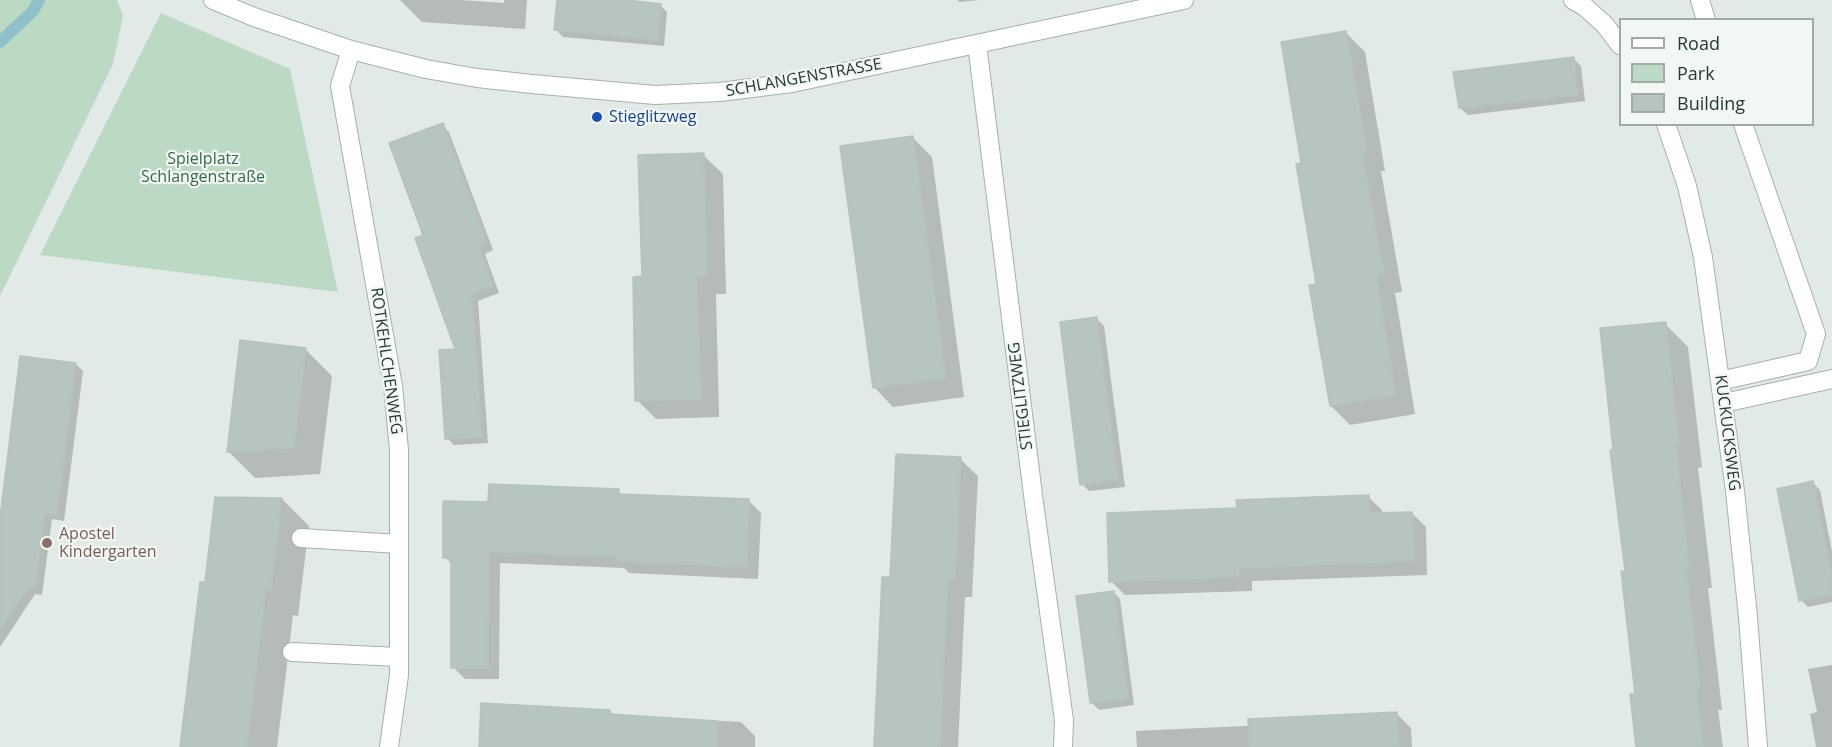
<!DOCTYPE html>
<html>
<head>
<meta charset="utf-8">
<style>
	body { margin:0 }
	#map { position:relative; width:1832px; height:747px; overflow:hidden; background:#e1eae6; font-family:"Open Sans",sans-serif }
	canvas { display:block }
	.legend { position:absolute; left:1619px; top:18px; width:195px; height:108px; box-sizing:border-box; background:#f2f7f4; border:2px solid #a0aba7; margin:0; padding:8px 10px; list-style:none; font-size:18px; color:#243933 }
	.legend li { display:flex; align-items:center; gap:12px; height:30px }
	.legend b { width:30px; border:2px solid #a0aba7 }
</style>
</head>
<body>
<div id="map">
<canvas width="1832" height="747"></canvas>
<ul class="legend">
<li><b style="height:8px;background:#fff"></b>Road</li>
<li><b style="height:16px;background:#bcd9c4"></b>Park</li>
<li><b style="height:16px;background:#b7c5bf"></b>Building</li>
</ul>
</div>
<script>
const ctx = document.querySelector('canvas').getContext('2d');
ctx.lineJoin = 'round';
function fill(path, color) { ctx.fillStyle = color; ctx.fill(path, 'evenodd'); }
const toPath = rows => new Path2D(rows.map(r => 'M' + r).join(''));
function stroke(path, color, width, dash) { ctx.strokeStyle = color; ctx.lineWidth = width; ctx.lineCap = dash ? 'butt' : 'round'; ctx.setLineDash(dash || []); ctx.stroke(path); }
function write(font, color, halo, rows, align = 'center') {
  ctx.font = font + ' "Open Sans",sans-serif'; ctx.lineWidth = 4.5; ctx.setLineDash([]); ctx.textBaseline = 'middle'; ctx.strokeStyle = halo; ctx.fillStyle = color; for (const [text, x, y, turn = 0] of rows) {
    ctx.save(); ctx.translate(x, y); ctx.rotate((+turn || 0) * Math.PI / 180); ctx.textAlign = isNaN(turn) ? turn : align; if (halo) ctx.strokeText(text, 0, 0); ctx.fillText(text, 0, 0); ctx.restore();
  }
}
fill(toPath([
	[0,0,117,0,123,16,113,64,0,296],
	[161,13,290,69,338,292,40,255]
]), '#bcd9c4');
fill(toPath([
	[400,0,461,0,504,3,504,0,527,0,525,29,422,22],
	[558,0,610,0,660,5,667,12,664,46,563,37,556,30],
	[957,0,979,0,960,2],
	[1346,33,1365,52,1385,171,1381,171,1402,292,1395,293,1415,414,1350,425,1331,406,1303,164],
	[1574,59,1581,66,1585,101,1468,115,1460,108],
	[442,125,449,132,493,250,485,254,499,293,478,301,488,443,454,445,447,438,457,350,425,236],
	[913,138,932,157,964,397,893,407,874,387],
	[703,155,723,174,726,294,716,294,719,417,656,419,637,400,643,278],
	[1097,319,1104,326,1125,487,1089,491,1082,484],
	[1665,324,1688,347,1702,467,1698,468,1712,588,1708,588,1722,710,1718,710,1723,747,1638,747,1636,696,1615,451],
	[305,349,332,376,320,474,255,478,228,451],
	[76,364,83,371,64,521,52,519,42,595,35,594,0,647,0,509,3,509],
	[960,459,978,476,972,597,965,597,958,747,876,747,892,579],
	[1813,483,1820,490,1832,552,1832,602,1808,607,1801,600],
	[618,491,622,495,749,501,761,513,758,579,629,573,624,568,500,563,499,679,465,679,453,667,453,565,445,557,490,504],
	[1368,497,1382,510,1382,514,1412,513,1426,527,1427,575,1252,581,1252,591,1125,595,1111,581,1238,510],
	[282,499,309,526,298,616,293,615,277,747,181,747,206,584],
	[1113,592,1120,599,1134,705,1099,710,1092,703],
	[1832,665,1832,747,1816,747,1810,714,1817,712,1808,669],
	[609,711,614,715,741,722,755,736,755,747,480,747],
	[1397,714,1411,728,1412,747,1137,747,1136,731,1266,725]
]), '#0003');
stroke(toPath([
	[0,42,33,11,39,0]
]), '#8fc1ca', 12);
const building = toPath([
	[557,0,626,0,661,4,658,40,554,30,557,0],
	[1346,31,1367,152,1362,153,1384,273,1376,274,1396,395,1330,406,1309,285,1316,284,1296,164,1301,163,1281,42,1346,31],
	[1574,57,1578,95,1459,108,1453,72,1574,57],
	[443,123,487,243,479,247,493,286,472,294,482,437,445,439,439,350,455,349,415,238,423,235,389,143,443,123],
	[913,136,946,378,873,388,840,146,913,136],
	[704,153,707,275,697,276,701,399,635,401,633,277,642,276,638,155,704,153],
	[1097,317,1118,480,1080,485,1060,322,1097,317],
	[1666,322,1679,445,1676,445,1689,566,1686,566,1700,687,1696,687,1703,747,1636,747,1630,694,1635,694,1621,571,1625,571,1610,450,1613,450,1600,328,1666,322],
	[240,340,306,348,294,448,227,452,240,340],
	[20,356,76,363,57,515,45,513,35,589,28,588,0,630,0,518,20,356],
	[896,454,961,457,955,580,948,580,940,747,874,747,882,577,890,577,896,454],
	[1813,481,1832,576,1832,594,1799,601,1777,489,1813,481],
	[489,484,619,489,619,494,749,499,747,567,616,561,616,556,489,552,488,668,451,668,451,558,443,558,443,501,488,502,489,484],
	[1369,495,1370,513,1412,512,1414,561,1239,568,1239,577,1109,582,1107,513,1237,508,1236,500,1369,495],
	[215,497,282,498,271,590,266,589,247,747,180,747,200,582,205,582,215,497],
	[1114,591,1128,698,1090,703,1076,596,1114,591],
	[481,703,610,710,610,714,717,721,717,747,479,747,481,703],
	[1397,712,1399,747,1249,747,1248,719,1397,712]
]);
fill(building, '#b7c5bf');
stroke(building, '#b5c3bd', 1.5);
const minor = toPath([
	[213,0,254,17,351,50,426,69,477,78,532,84,655,95,720,92,792,83,1184,0],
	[1573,0,1585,7,1605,25,1620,45],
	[1700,0,1706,20],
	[977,44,1034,503,1064,720,1063,747],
	[351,50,340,86,393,386,399,450,399,675,389,747],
	[1666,124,1687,186,1703,257,1735,491,1748,617,1758,747],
	[1720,381,1808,361,1816,334,1743,124],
	[1724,403,1832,379],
	[301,538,399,544],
	[292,652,399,657]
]);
stroke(minor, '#a5b1ad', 20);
stroke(minor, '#fff', 18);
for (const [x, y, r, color] of [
	[597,117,6,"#1a4fb4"],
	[47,543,6,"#8d6e63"]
]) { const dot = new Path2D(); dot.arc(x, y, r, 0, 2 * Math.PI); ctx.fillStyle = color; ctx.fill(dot); stroke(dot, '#f2f7f4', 2); }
write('16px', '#243933', '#f2f7f4', [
	["SCHLANGENSTRASSE",804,78,-10],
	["ROTKEHLCHENWEG",386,361,82],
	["STIEGLITZWEG",1021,396,-97],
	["KUCKUCKSWEG",1727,433,83]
]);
write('16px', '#164399', '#f2f7f4', [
	["Stieglitzweg",609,117]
], 'left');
write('16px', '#326c48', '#f2f7f4', [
	["Spielplatz",203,159],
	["Schlangenstraße",203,177]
]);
write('16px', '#785e54', '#f2f7f4', [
	["Apostel",59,534],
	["Kindergarten",59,552]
], 'left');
</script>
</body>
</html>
